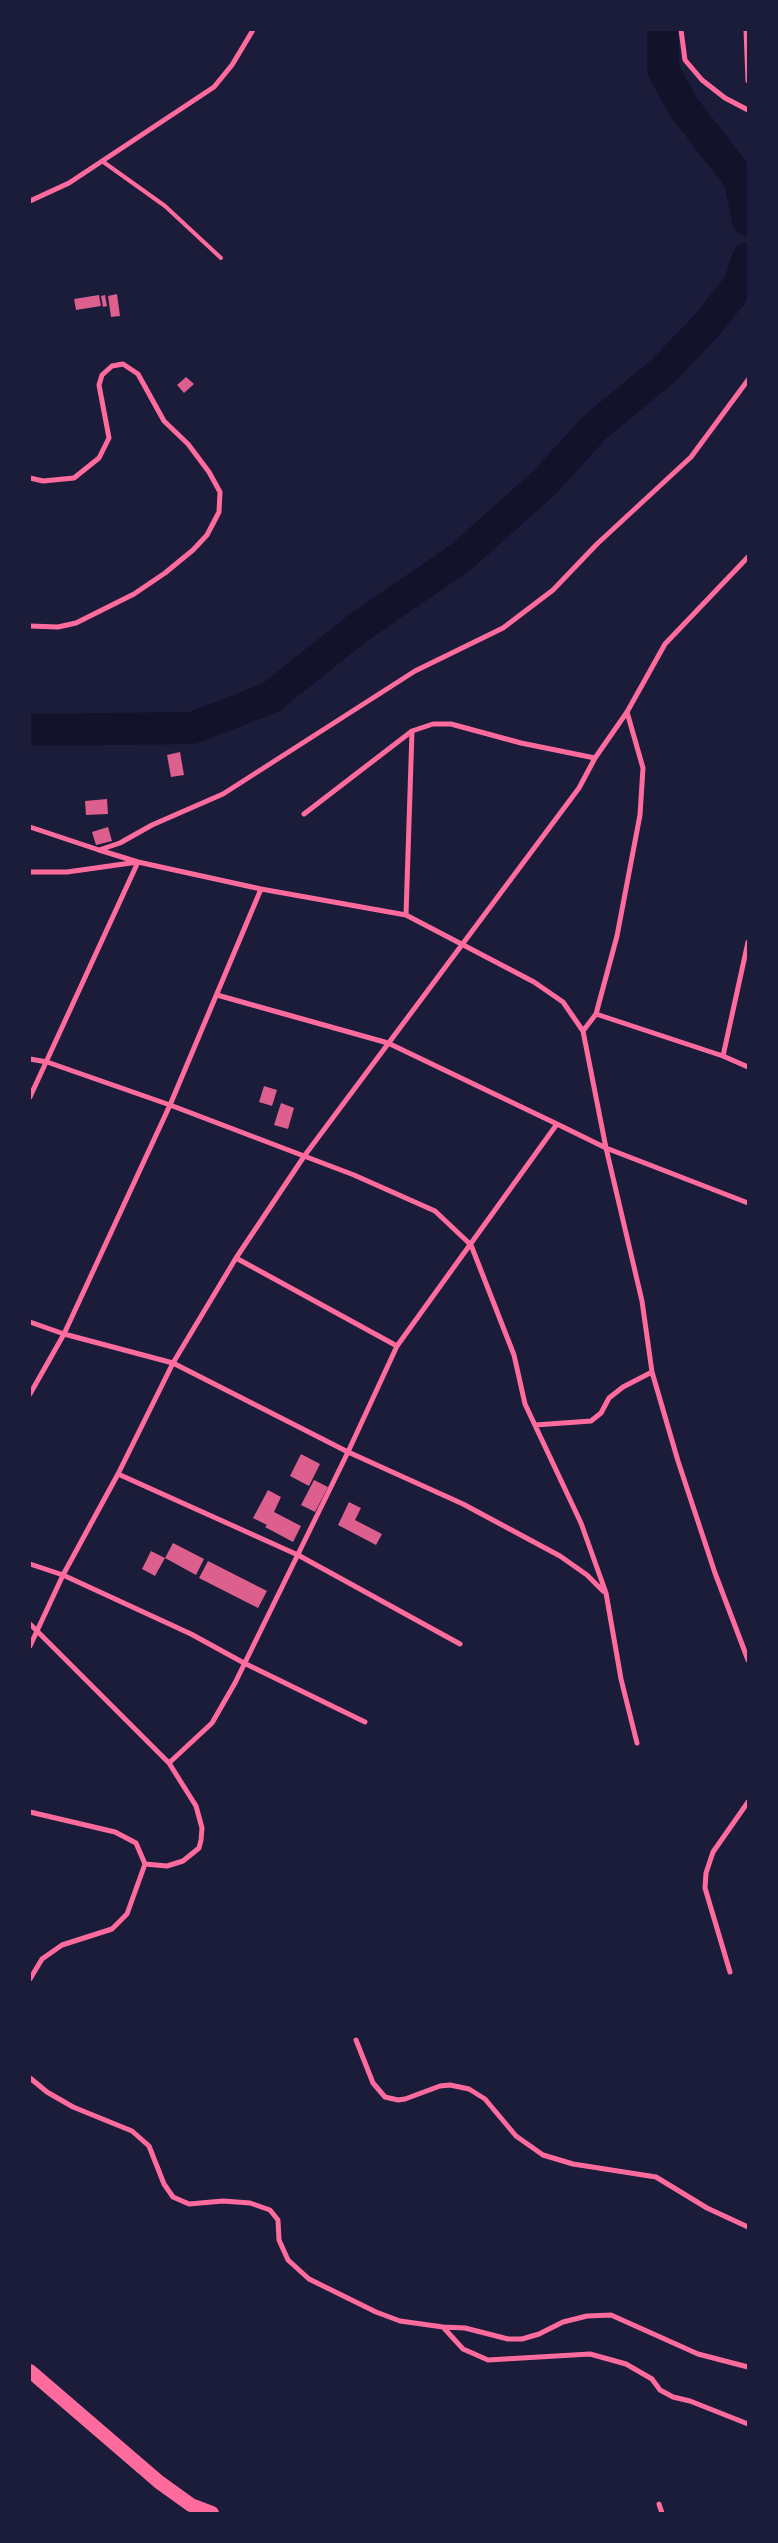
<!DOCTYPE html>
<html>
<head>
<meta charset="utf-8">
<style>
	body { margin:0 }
	#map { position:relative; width:778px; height:2543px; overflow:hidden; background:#1b1b3a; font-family:Signika,sans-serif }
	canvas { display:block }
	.frame { position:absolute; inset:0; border:31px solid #1b1b3a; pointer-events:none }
</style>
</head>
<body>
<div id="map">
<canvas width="778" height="2543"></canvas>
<div class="frame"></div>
</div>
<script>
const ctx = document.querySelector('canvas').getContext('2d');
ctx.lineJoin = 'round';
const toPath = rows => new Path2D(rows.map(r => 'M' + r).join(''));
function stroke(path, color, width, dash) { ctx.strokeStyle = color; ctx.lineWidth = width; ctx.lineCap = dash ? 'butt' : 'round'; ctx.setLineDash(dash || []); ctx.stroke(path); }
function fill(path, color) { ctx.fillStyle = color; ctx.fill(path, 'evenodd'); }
stroke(toPath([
	[663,30,663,70,683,106,740,180,748,220],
	[30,730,192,728,270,698,359,627,460,558,544,483,595,427,663,371,708,324,739,285,748,258]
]), '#12122b', 32);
fill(toPath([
	[117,294,120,316,111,317,108,296],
	[99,295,101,306,76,310,74,299],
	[105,295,107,306,103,307,101,296],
	[186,377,194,384,184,393,177,385],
	[180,752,184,775,171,777,167,755],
	[107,799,108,814,86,815,85,801],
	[108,827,112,841,96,845,92,832],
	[264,1086,277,1090,272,1106,259,1102],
	[281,1103,294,1108,288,1129,274,1125],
	[301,1454,320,1464,309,1486,290,1476],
	[314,1480,328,1487,315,1512,301,1505],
	[268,1490,281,1497,274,1512,301,1526,293,1542,265,1527,267,1525,253,1518],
	[349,1502,361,1508,355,1520,382,1534,376,1545,338,1525],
	[173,1543,204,1559,196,1575,165,1558,155,1576,142,1569,151,1551,165,1558],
	[208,1561,267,1591,258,1608,199,1578]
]), '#dd5f8e');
stroke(toPath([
	[102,161,165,206,221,258]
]), '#ff6b9d', 4);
stroke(toPath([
	[681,30,685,60,702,80,725,98,748,110],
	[746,30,748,81],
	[30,201,69,183,214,87,232,65,253,30],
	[30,478,43,481,74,478,99,458,109,438,99,385,102,375,112,366,123,364,138,374,164,421,188,444,209,472,220,492,219,512,207,535,193,550,165,573,134,594,76,623,58,627,30,626],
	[627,712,643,768,640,815,617,936,596,1014,583,1031,606,1148,642,1301,652,1372,678,1461,715,1573,748,1660],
	[304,814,412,731,433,724,451,724,521,743,595,758],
	[30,827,99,850,120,843,152,825,223,794,415,671,503,628,553,590,597,544,691,457,748,380],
	[99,850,138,862,261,889],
	[30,872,67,872,138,862,30,1097],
	[406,915,412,731],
	[217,995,388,1043,557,1124],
	[596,1014,723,1056,748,1067],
	[723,1056,748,942],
	[30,1059,47,1062,170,1105,354,1175,435,1211,471,1245,514,1355,525,1404,581,1523,606,1593,621,1679,637,1743],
	[236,1258,397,1346],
	[30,1322,64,1334,173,1363,348,1452,463,1504,560,1556,587,1575,603,1591],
	[30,1394,64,1334,170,1105,261,889,406,915,534,982,563,1002,583,1031],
	[535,1425,591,1421,601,1413,609,1398,623,1387,652,1372],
	[118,1474,298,1555,460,1644],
	[30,1564,63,1575,191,1634,244,1663,365,1722],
	[30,1624,169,1763,196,1806,202,1828,201,1840,199,1848,183,1861,167,1866,145,1864,136,1843,115,1832,30,1812],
	[30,1646,63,1575,118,1474,173,1363,236,1258,305,1155,579,788,595,758,627,712,665,644,748,557],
	[169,1763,212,1723,235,1683,348,1452,397,1346,557,1124,606,1148,748,1203],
	[730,1972,705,1888,706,1873,713,1852,748,1802],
	[30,1979,42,1959,62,1945,112,1929,127,1914,145,1864],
	[356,2040,373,2083,385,2097,398,2100,405,2099,440,2086,450,2085,469,2089,485,2099,516,2136,543,2155,573,2164,656,2177,707,2208,748,2227],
	[30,2078,47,2092,73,2107,132,2131,149,2146,164,2184,173,2197,189,2204,223,2201,250,2203,270,2210,278,2220,279,2240,288,2260,309,2279,376,2312,400,2321,443,2327,463,2349,488,2360,590,2354,626,2364,652,2379,660,2390,673,2397,690,2401,748,2424],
	[443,2327,465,2328,508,2339,522,2339,539,2334,563,2322,587,2316,611,2315,698,2354,748,2367],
	[659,2504,662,2513]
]), '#ff6b9d', 5);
stroke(toPath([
	[30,2371,159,2482,191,2505,212,2513]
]), '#ff6b9d', 14);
</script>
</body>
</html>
